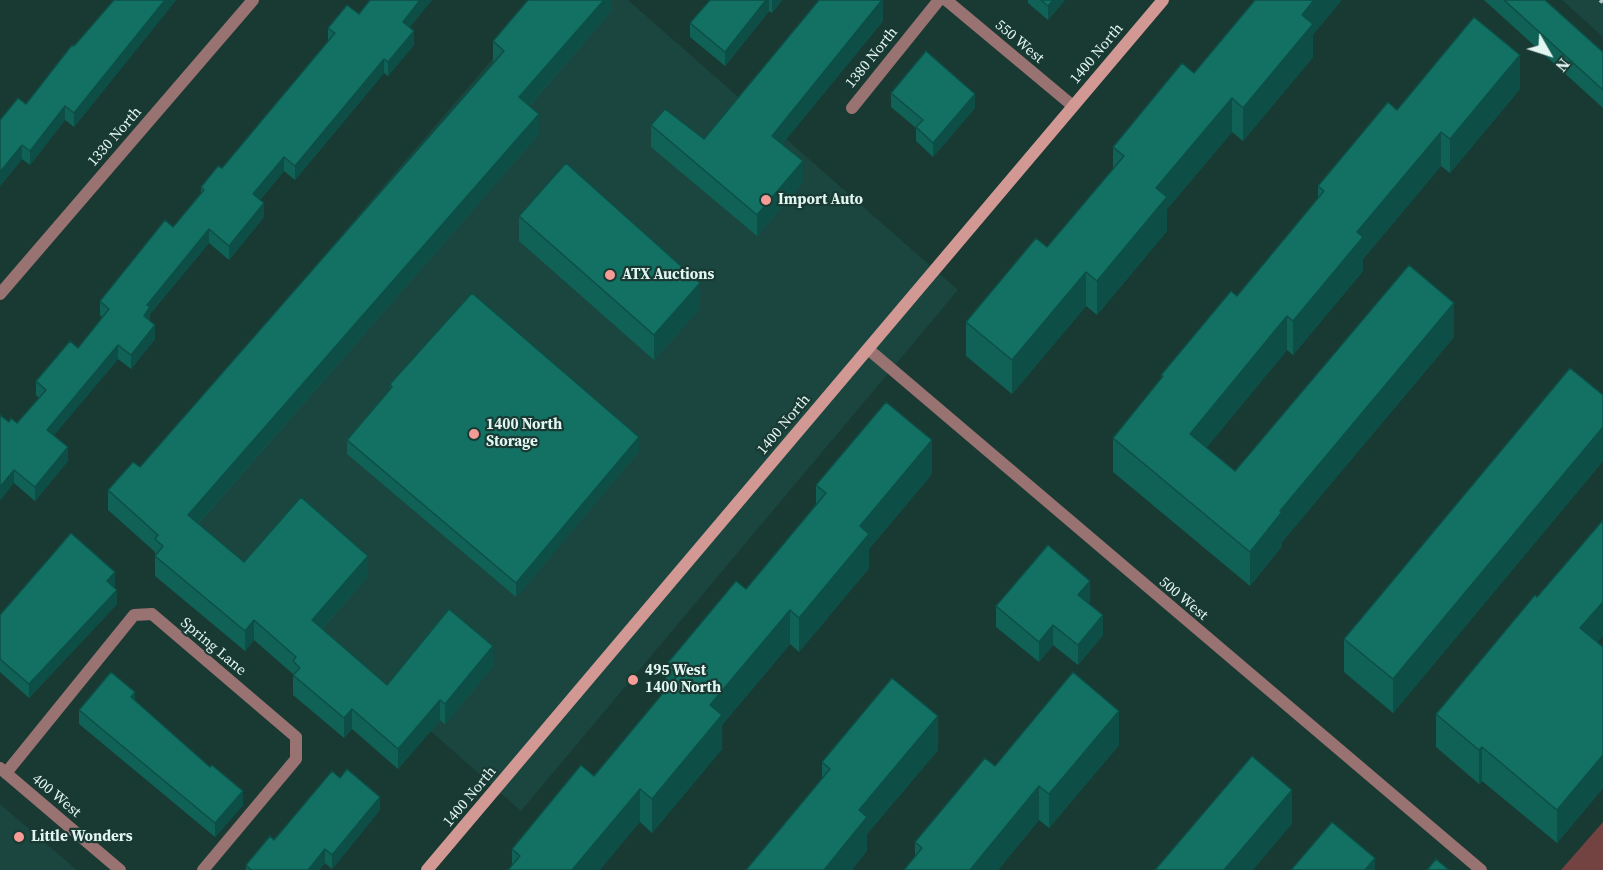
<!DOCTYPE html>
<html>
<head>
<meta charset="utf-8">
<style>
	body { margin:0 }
	#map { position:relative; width:1603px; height:870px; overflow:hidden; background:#193933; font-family:"Source Serif 4",serif }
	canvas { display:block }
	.north { position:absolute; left:1519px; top:24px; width:60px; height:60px; -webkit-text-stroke:4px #193933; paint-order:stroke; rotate:129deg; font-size:16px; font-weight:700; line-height:24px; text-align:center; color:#e3f5f1 }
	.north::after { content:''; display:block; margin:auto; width:21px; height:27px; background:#e3f5f1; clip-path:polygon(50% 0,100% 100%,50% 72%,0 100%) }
</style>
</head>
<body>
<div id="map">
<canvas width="1603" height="870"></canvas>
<div class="north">N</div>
</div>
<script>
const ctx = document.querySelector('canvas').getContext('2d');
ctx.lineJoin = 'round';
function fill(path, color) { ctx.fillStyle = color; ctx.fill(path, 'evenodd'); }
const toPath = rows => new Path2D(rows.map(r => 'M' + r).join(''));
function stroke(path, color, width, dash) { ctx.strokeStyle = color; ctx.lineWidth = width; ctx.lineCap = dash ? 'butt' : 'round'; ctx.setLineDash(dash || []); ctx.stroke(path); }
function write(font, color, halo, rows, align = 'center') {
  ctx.font = font + ' "Source Serif 4",serif'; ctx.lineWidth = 4.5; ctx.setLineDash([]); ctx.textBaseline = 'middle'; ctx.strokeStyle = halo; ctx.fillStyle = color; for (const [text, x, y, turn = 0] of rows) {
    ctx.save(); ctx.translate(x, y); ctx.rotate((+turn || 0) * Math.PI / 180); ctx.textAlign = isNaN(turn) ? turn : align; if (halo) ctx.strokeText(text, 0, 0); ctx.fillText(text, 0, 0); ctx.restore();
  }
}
fill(toPath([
	[543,0,628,0,958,290,521,811,138,472],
	[1562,0,1603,0,1603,37],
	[0,804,77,870,0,870]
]), '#1a463f');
fill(toPath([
	[1603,822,1603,870,1561,870]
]), '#724341');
stroke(toPath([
	[946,0,1073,106],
	[852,108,939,0],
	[0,294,253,0],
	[868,349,1481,870],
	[6,773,134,615,152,614,296,737,296,759,203,870]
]), '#997371', 12);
stroke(toPath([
	[0,768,120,870]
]), '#997371', 12);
stroke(toPath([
	[427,870,1163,0]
]), '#d29893', 12);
stroke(toPath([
	[1600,0,1603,2]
]), '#aec3bf', 4.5, [10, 10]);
fill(toPath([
	[114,0,176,0,74,127,65,120,30,165,22,159,0,186,26,104],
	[370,0,432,0,409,27,414,45,388,76,384,73,295,180,284,171,260,200,264,217,229,260,209,243,150,314,150,321,155,339,131,369,118,359,54,435,68,461,35,501,14,483,9,422,17,423,39,398,36,395,36,381,78,348,103,318,100,315,100,301,173,227,201,193,201,187,222,168,328,41,328,28,359,14],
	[612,0,612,10,529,106,539,134,198,524,244,562,368,576,322,629,387,685,493,666,445,724,440,720,398,769,352,729,344,738,293,695,293,674,254,640,245,651,155,576,155,552,108,510,108,490,140,467,494,62,493,61,493,41],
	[710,0,782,0,772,13,769,11,725,66,690,37,690,23],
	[1028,0,1065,0,1048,20,1028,3],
	[1484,0,1545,0,1603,52,1603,108],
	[883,21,782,144,803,182,757,236,651,147,651,125,704,139],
	[1313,35,1313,57,1243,141,1232,132,1167,209,1167,231,1097,315,1086,306,1012,394,966,356,966,322,1047,247,1113,169,1113,147,1194,73],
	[1520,89,1450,173,1441,166,1363,259,1363,271,1293,355,1287,350,1206,448,1235,471,1454,337,1282,542,1282,546,1250,586,1113,472,1113,438,1161,379,1161,375,1237,296,1318,198,1318,186,1397,110],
	[891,93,975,108,933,157,916,141,916,128,891,107],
	[519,216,700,308,654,360,519,241],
	[390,384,639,451,516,597,347,454,347,440,390,390],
	[1603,395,1603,461,1393,713,1344,672,1344,639],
	[932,474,869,549,869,568,799,652,790,644,722,725,722,749,652,833,640,822,512,866,512,849,594,776,666,689,666,665,746,589,816,504,816,485],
	[115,586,114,587,117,604,29,698,0,672,0,615],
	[1090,601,1088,603,1103,635,1078,665,1053,645,1039,662,996,627,996,606],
	[1597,642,1603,647,1603,788,1557,843,1482,781,1479,784,1436,747,1436,714],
	[135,701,243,805,215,837,79,724,79,710],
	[1119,745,1049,828,1039,820,998,870,904,870,915,856,915,842,995,766],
	[938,750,867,834,867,851,822,779,822,762],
	[340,778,380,810,332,869,325,863,319,870,246,870,246,865]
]), '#106156');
fill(toPath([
	[165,0,176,0,74,127,74,113],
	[420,0,432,0,403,36,403,22],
	[604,0,612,0,612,10,519,117,519,97],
	[766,0,769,0,769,11,725,66,725,52],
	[772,0,782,0,772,13],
	[883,0,883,21,772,157,772,136],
	[1053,0,1065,0,1048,20,1048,6],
	[1314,0,1342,0,1313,35,1313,57,1243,141,1243,108,1302,15],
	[414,31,414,45,388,76,388,62],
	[1520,55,1520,89,1450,173,1450,139],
	[384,59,384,73,295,180,295,166],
	[975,94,975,108,933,157,933,143],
	[1232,98,1232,132,1167,209,1167,231,1097,315,1097,281,1156,188],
	[65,106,65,120,30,165,30,151],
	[539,114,539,134,188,535,188,515],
	[1441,132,1441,166,1363,259,1363,271,1293,355,1293,321,1357,232],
	[22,145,22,159,0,186,0,172],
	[284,157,284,171,253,208,253,194],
	[803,161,803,182,757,236,757,215],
	[264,203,264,217,229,260,229,246],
	[209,229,209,243,150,314,150,321,144,316,147,305],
	[1086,272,1086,306,1012,394,1012,360],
	[700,283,700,308,654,360,654,335],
	[1454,303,1454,337,1282,542,1282,546,1250,586,1250,552,1280,511],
	[1287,316,1287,350,1190,468,1190,434],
	[155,325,155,339,131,369,131,355],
	[118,345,118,359,47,444,47,430],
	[1603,427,1603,461,1393,713,1393,679],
	[639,437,639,451,516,597,516,583],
	[932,440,932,474,869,549,869,568,799,652,799,618,860,526],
	[68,447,68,461,35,501,35,487],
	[14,470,14,483,0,501,0,487],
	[368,556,368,576,312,640,312,620],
	[115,572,115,586,107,595,107,581],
	[1090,581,1090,601,1078,615,1078,595],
	[117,590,117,604,29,698,29,684],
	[1603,602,1603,636,1580,662,1580,628],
	[790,610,790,644,722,725,722,749,652,833,652,799,710,705],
	[1103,615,1103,635,1078,665,1078,645],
	[254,620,254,640,245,651,245,631],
	[1053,625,1053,645,1039,662,1039,642],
	[493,646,493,666,445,724,445,704],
	[135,692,135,706,131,697],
	[440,700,440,720,398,769,398,749],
	[352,709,352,729,344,738,344,718],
	[1119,711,1119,745,1049,828,1049,794],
	[938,716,938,750,867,834,867,851,852,870,824,870,859,810],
	[1482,747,1482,781,1479,784,1479,750],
	[1603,755,1603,788,1557,843,1557,810],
	[1039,786,1039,820,998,870,970,870],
	[640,789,640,822,600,870,572,870],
	[1292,790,1292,824,1253,870,1224,870],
	[243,791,243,805,215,837,215,823],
	[380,797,380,810,332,869,332,855],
	[325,849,325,863,319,870,308,870],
	[1375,858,1375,870,1365,870]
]), '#0d4f46');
const building = toPath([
	[114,0,165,0,74,113,65,106,30,151,22,145,0,172,0,120,18,98,26,104,72,45,74,46,114,0],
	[370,0,420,0,403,22,414,31,388,62,384,59,295,166,284,157,253,194,264,203,229,246,209,229,147,305,150,307,144,316,155,325,131,355,118,345,47,430,68,447,35,487,14,470,0,487,0,415,9,422,11,418,17,423,46,390,36,381,70,341,78,348,109,309,100,301,165,220,173,227,204,190,201,187,218,166,222,168,335,33,328,28,347,5,359,14,370,0],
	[528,0,604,0,519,97,539,114,188,515,244,562,301,497,368,556,312,620,387,685,449,609,493,646,445,704,440,700,398,749,352,709,344,718,293,675,300,668,293,661,296,657,254,620,245,631,155,556,163,546,155,539,158,535,108,490,133,462,140,467,504,51,493,41,528,0],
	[710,0,766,0,725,52,690,23,710,0],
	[819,0,882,0,772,136,803,161,757,215,651,125,665,109,704,139,819,0],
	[1041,0,1053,0,1048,6,1041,0],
	[1255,0,1314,0,1302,15,1313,24,1243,108,1232,98,1156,188,1167,197,1097,281,1086,272,1012,360,966,322,1036,238,1047,247,1124,156,1113,147,1182,63,1194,73,1255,0],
	[1504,0,1545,0,1603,52,1603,90,1504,0],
	[1474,17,1520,55,1450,139,1441,132,1357,232,1363,237,1293,321,1287,316,1190,434,1235,471,1409,265,1454,303,1280,511,1282,512,1250,552,1113,438,1163,376,1161,375,1231,291,1237,296,1324,191,1318,186,1388,102,1397,110,1474,17],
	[926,51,975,94,933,143,916,127,923,120,891,93,926,51],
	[566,163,700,283,654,335,519,216,566,163],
	[472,293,639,437,516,583,347,440,392,387,390,384,472,293],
	[1570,368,1603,395,1603,427,1393,679,1344,639,1570,368],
	[886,402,932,440,860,526,869,534,799,618,790,610,710,705,722,715,652,799,640,789,572,870,508,870,520,856,512,849,581,765,594,776,678,675,666,665,736,581,746,589,826,493,816,485,886,402],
	[1603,520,1603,602,1580,628,1603,647,1603,755,1557,810,1482,747,1479,750,1436,714,1535,595,1537,597,1603,520],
	[71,533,115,572,107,581,117,590,29,684,0,659,0,615,71,533],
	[1048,545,1090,581,1078,595,1103,615,1078,645,1053,625,1039,642,996,606,1048,545],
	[111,672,135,692,131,697,210,767,212,765,243,791,215,823,79,710,111,672],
	[1073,672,1119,711,1049,794,1039,786,970,870,904,870,922,848,915,842,985,758,995,766,1073,672],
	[892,678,938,716,859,810,867,817,824,870,746,870,830,769,822,762,892,678],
	[1252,756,1292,790,1224,870,1155,870,1252,756],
	[347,769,380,797,332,855,325,849,308,870,251,870,246,865,270,836,274,840,332,771,340,778,347,769],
	[1332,822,1375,858,1365,870,1291,870,1332,822],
	[1436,859,1449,870,1427,870,1436,859]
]);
fill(building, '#137164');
stroke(building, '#0d4f46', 1.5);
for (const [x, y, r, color] of [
	[766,200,6,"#f59c96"],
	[610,275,6,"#f59c96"],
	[474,434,6,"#f59c96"],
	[633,680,6,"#f59c96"],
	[19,837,6,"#f59c96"]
]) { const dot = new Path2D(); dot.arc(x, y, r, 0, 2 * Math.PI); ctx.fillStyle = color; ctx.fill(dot); stroke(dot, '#193933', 2); }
write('15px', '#e3f5f1', '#193933', [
	["550 West",1019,42,40],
	["1400 North",1097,54,-50],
	["1380 North",872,58,-51],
	["1330 North",115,137,-49],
	["1400 North",784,425,-50],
	["500 West",1183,599,40],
	["Spring Lane",213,647,40],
	["400 West",56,796,40],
	["1400 North",470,797,-50]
]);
write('bold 15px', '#e3f5f1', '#193933', [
	["Import Auto",778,200],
	["ATX Auctions",622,275],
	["1400 North",486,425],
	["Storage",486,442],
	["495 West",645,671],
	["1400 North",645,688],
	["Little Wonders",31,837]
], 'left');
</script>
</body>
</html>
